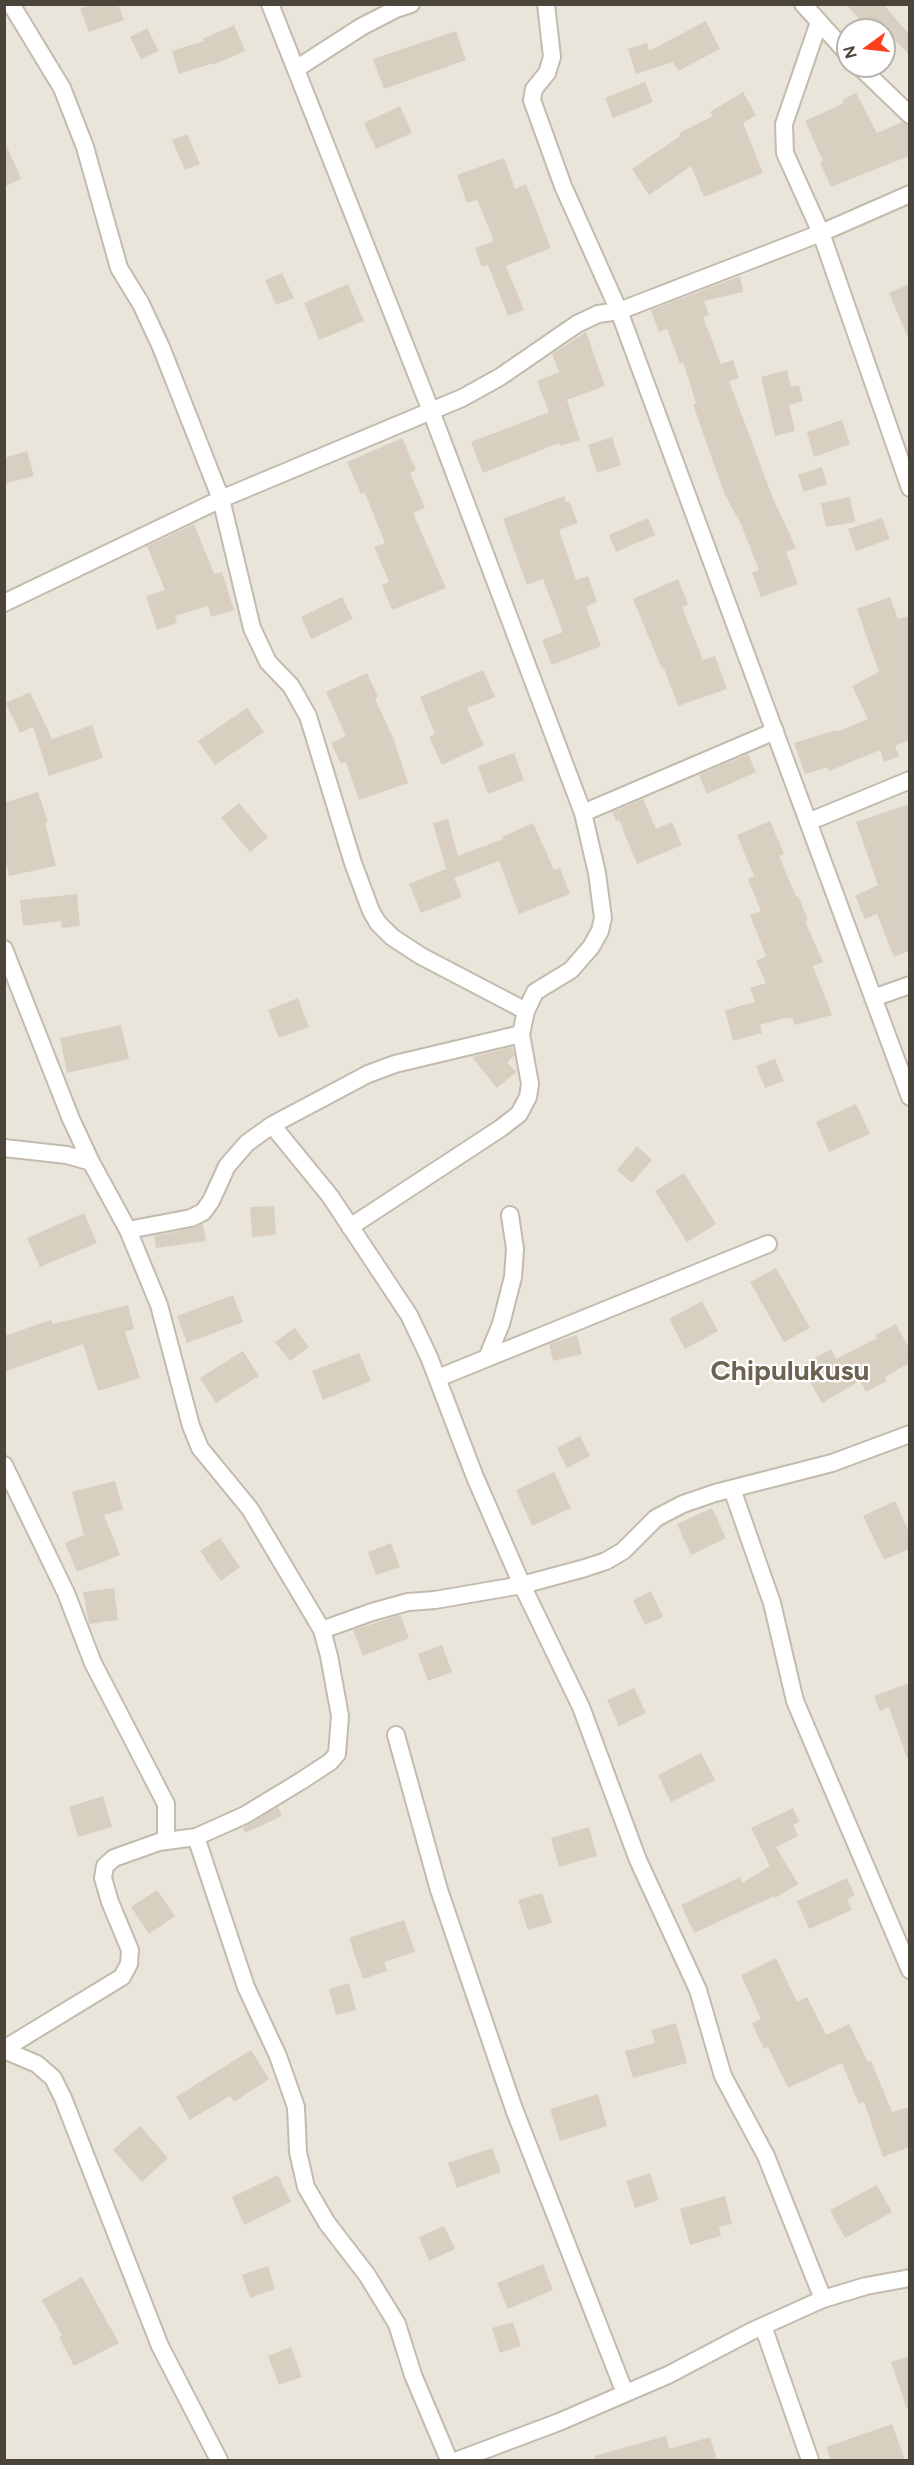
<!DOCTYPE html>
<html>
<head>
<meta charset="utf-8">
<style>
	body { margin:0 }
	#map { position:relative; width:914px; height:2465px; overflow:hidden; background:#f6f3ec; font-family:Figtree,sans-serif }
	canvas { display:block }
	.frame { position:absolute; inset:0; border:6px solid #4b4439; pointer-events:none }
	.north { position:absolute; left:836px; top:18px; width:60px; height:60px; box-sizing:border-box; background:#fff; border:2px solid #b7b4b0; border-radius:50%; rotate:255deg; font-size:16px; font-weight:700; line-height:24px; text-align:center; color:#4b4439 }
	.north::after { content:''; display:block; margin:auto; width:21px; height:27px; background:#fc3f1d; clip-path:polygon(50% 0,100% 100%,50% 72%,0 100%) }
</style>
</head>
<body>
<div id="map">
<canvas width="914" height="2465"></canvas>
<div class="frame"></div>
<div class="north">N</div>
</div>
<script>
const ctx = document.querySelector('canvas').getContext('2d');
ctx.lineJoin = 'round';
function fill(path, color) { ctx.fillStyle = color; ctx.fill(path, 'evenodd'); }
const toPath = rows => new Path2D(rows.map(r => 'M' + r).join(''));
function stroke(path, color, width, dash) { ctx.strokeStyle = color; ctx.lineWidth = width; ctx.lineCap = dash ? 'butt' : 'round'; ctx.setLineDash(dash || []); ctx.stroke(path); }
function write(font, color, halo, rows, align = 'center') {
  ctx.font = font + ' Figtree,sans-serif'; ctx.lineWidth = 4.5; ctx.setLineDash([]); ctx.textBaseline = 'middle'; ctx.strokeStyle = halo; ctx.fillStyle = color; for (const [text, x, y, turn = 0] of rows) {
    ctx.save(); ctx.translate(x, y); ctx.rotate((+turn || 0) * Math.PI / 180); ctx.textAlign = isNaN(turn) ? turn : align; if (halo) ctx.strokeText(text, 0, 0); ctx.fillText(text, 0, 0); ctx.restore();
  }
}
fill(toPath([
	[5,5,909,5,909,2460,5,2460],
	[848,30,884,30,884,66,848,66]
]), '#eae5da');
fill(toPath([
	[93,4,118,4,124,20,89,32,80,9],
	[845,4,883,4,909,34,909,54,884,30,870,30],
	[706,21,720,49,678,71,673,62,636,74,628,49,647,43,649,51],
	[234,25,245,51,213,65,213,63,179,74,172,51,204,41,202,39],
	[147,28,159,51,141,59,130,37],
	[456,31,466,60,384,89,373,59],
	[645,82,653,102,613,118,605,98],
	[743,92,756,115,743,123,763,173,704,197,691,166,649,195,632,169,680,136,679,133,713,116,710,112],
	[856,93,877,133,902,122,909,125,909,156,831,187,820,162,823,161,805,121,844,103,842,100],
	[400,106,412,133,376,149,364,123],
	[187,134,200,164,185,170,172,140],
	[4,140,21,179,4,187],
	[504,158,515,189,526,184,551,248,506,266,524,310,508,316,488,265,482,267,475,248,494,241,477,200,467,203,457,175],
	[282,273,294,298,276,305,265,280],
	[740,276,743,292,704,301,709,315,703,317,721,364,733,360,739,378,729,381,772,496,796,548,786,552,798,584,761,597,752,573,759,570,741,524,725,495,705,439,693,404,696,403,683,362,680,364,667,329,659,332,651,310],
	[348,284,364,321,319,340,304,303],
	[909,284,909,340,889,293],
	[586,332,605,386,567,400,580,440,560,446,559,443,483,473,471,442,549,412,537,381,559,372,552,354],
	[787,370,791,387,799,385,803,401,789,405,795,431,775,436,761,377],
	[842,420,850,444,814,457,807,432],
	[612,437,621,465,597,473,588,445],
	[402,438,416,470,410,473,425,508,413,513,446,588,392,610,382,585,389,582,374,547,385,543,365,493,361,494,347,462],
	[27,451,34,476,4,484,4,458],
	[822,467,827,484,804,492,798,475],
	[564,496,566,502,569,501,578,523,559,530,576,580,588,576,597,602,586,607,601,646,552,665,542,640,563,632,543,579,527,585,503,519],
	[850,497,855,522,826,527,821,503],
	[648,518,655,535,616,552,609,535],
	[882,518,890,539,856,551,848,529],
	[194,524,214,574,222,572,234,610,211,617,208,606,175,616,177,623,157,630,146,596,165,590,147,546],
	[678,579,688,604,682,607,703,660,715,656,727,689,678,706,664,668,662,669,633,599],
	[342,597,353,619,311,639,301,617],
	[890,597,898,619,909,616,909,740,895,746,899,756,884,762,880,750,829,771,828,767,805,774,794,743,836,730,837,732,868,719,852,686,879,672,857,609],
	[483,670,495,697,467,708,484,745,442,765,429,737,435,734,420,697],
	[367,673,378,697,375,699,394,740,408,783,359,800,346,762,341,764,331,743,346,736,326,692],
	[30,692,52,739,92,725,103,758,49,776,33,727,20,733,6,703],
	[247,708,264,732,215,765,198,741],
	[514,753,524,780,488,794,478,766],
	[748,754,756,772,707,794,699,775],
	[38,792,48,822,45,823,56,866,9,876,4,855,4,803],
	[643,799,656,829,672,822,682,845,637,864,619,820,616,821,612,812],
	[239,803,268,837,250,852,221,818],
	[909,804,909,951,894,957,877,914,865,919,855,896,878,885,856,822],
	[448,819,458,856,503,839,502,837,533,823,554,870,560,868,570,894,519,914,499,861,454,878,462,897,421,913,409,884,446,869,433,823],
	[770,821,784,854,779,856,796,897,798,896,808,920,805,921,823,962,813,966,832,1015,795,1025,792,1018,789,1019,788,1017,760,1025,762,1033,733,1041,725,1010,755,1002,750,988,766,983,756,961,766,956,750,915,761,911,748,879,754,876,737,835],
	[77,894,80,926,62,928,61,921,23,926,20,900],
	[298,998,309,1027,279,1038,268,1010],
	[121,1025,129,1059,67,1073,60,1038],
	[512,1047,514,1056,507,1062,516,1072,497,1088,472,1057],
	[775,1059,784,1081,765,1088,756,1066],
	[856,1104,870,1134,829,1152,816,1122],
	[637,1146,652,1160,632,1183,617,1170],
	[684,1173,716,1224,687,1242,655,1191],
	[274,1206,276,1235,252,1237,250,1207],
	[84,1213,97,1243,40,1267,27,1238],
	[203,1224,206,1241,156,1248,154,1236,193,1228],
	[776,1268,810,1328,784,1342,750,1282],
	[233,1295,243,1322,187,1343,177,1316],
	[702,1301,718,1331,685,1349,669,1319],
	[128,1305,134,1329,125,1332,140,1378,98,1391,83,1344,4,1372,4,1336,51,1320,53,1324],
	[896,1324,909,1348,909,1363,885,1377,887,1381,866,1392,860,1381,822,1403,801,1366,831,1349,836,1359,877,1338,875,1335],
	[295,1328,309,1347,290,1361,275,1342],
	[577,1335,582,1354,553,1361,549,1344],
	[243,1351,259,1376,216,1403,200,1378],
	[359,1353,371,1381,323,1400,312,1371],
	[580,1436,590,1456,567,1468,557,1448],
	[554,1472,571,1508,532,1526,516,1490],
	[115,1481,123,1510,104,1515,120,1555,77,1572,65,1543,84,1535,72,1492],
	[895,1501,909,1532,909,1549,884,1560,863,1516],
	[712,1508,726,1538,691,1555,677,1524],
	[220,1538,240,1567,221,1581,200,1551],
	[391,1543,400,1567,376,1575,368,1552],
	[114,1588,118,1620,89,1624,83,1592],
	[651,1591,663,1617,645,1625,633,1600],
	[400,1615,409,1638,363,1656,353,1630],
	[442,1645,452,1672,428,1681,418,1654],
	[909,1683,909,1758,907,1758,889,1707,880,1711,874,1696],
	[634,1688,646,1713,619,1726,607,1700],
	[701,1753,715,1780,671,1802,658,1775],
	[103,1796,112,1827,78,1837,69,1807],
	[278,1807,282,1816,245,1833,243,1828],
	[793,1808,799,1822,793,1825,798,1836,776,1847,798,1884,775,1898,774,1896,694,1933,681,1905,740,1877,742,1883,770,1866,751,1828],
	[589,1827,597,1856,559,1867,551,1838],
	[847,1878,855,1895,847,1899,852,1910,809,1929,797,1901],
	[157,1890,175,1916,149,1934,131,1907],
	[542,1893,552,1923,528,1930,518,1900],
	[404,1920,415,1952,384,1962,387,1971,363,1979,349,1938],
	[776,1958,797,2002,807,1997,826,2035,849,2024,868,2062,871,2061,892,2112,909,2107,909,2147,883,2157,864,2102,859,2104,842,2063,788,2088,768,2047,764,2049,752,2023,761,2019,741,1975],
	[349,1983,356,2010,336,2015,329,1989],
	[676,2023,687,2063,633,2078,625,2051,655,2043,651,2030],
	[251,2050,269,2079,234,2102,230,2096,190,2120,176,2097],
	[598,2094,607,2126,560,2141,550,2109],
	[140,2126,168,2158,142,2182,113,2150],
	[492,2148,501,2172,457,2188,448,2163],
	[650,2173,659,2200,635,2208,626,2181],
	[278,2175,291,2202,244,2225,232,2197],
	[877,2185,892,2212,845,2238,830,2210],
	[725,2196,732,2224,719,2227,721,2236,690,2245,680,2209],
	[444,2226,455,2249,429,2261,419,2237],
	[543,2264,553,2290,508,2309,497,2283],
	[268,2266,275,2289,250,2298,242,2275],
	[82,2277,119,2343,74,2366,59,2337,62,2336,42,2300],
	[513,2322,521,2346,500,2353,492,2328],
	[291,2347,302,2377,279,2385,268,2356],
	[909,2356,909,2409,907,2409,891,2362],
	[892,2424,905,2460,831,2460,826,2447],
	[666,2436,669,2449,710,2437,717,2460,595,2460,594,2456]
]), '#d8cfc1');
const minor = toPath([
	[11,4,62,88,85,147,119,268,141,304,161,347,221,499,252,628,268,662,291,686,308,716,353,863,371,911,378,923,392,937,421,956,526,1011],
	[270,4,431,411,583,813],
	[803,4,848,54],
	[819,22,784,124,785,153,821,233,910,488],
	[859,66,910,115],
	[296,69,361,27,396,9,411,4],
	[910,194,821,233,619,311,910,1097],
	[4,603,221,499,462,398,500,377,577,324,598,314,619,311,563,186,532,100,534,89,547,73,552,57,546,4],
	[808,822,910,780],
	[4,949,71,1119,91,1162,128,1230,159,1305,191,1426,200,1448,250,1509,322,1630,329,1656,340,1716,337,1754,330,1762,301,1781,245,1815,196,1837,159,1842,114,1858,105,1866,103,1878,110,1902,130,1950,129,1964,122,1977,4,2049],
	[873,998,910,985],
	[272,1125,330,1196,409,1315,429,1357,475,1477,522,1585,581,1707,638,1860,698,1990,723,2076,766,2156,823,2299],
	[4,1148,67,1155,91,1162],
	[350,1227,501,1128,519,1114,528,1097,530,1084,521,1034,526,1011,535,992,571,970,591,947,600,931,603,918,597,873,583,813,775,731],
	[128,1230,191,1218,203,1212,211,1201,227,1166,247,1143,272,1125,368,1074,395,1064,521,1034],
	[487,1358,501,1324,513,1277,515,1249,510,1215],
	[438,1378,768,1244],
	[4,1465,66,1593,93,1663,166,1804,166,1840],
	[732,1489,772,1603,795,1701,910,1970],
	[322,1630,372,1612,408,1602,435,1600,522,1585,585,1568,606,1561,623,1551,656,1518,683,1504,715,1493,832,1463,910,1434],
	[396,1735,439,1890,514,2109,625,2393],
	[196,1837,246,1987,278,2056,296,2107,298,2152,306,2187,327,2223,367,2275,397,2324,413,2375,449,2460],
	[4,2050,37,2064,53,2078,63,2098,160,2346,219,2460],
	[763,2326,810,2460],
	[458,2460,559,2422,668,2375,752,2331,823,2299,866,2286,910,2278]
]);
stroke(minor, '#c2bbae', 20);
stroke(minor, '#fff', 16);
write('bold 28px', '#6e6250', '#fff', [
	["Chipulukusu",790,1372]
]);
</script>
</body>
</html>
